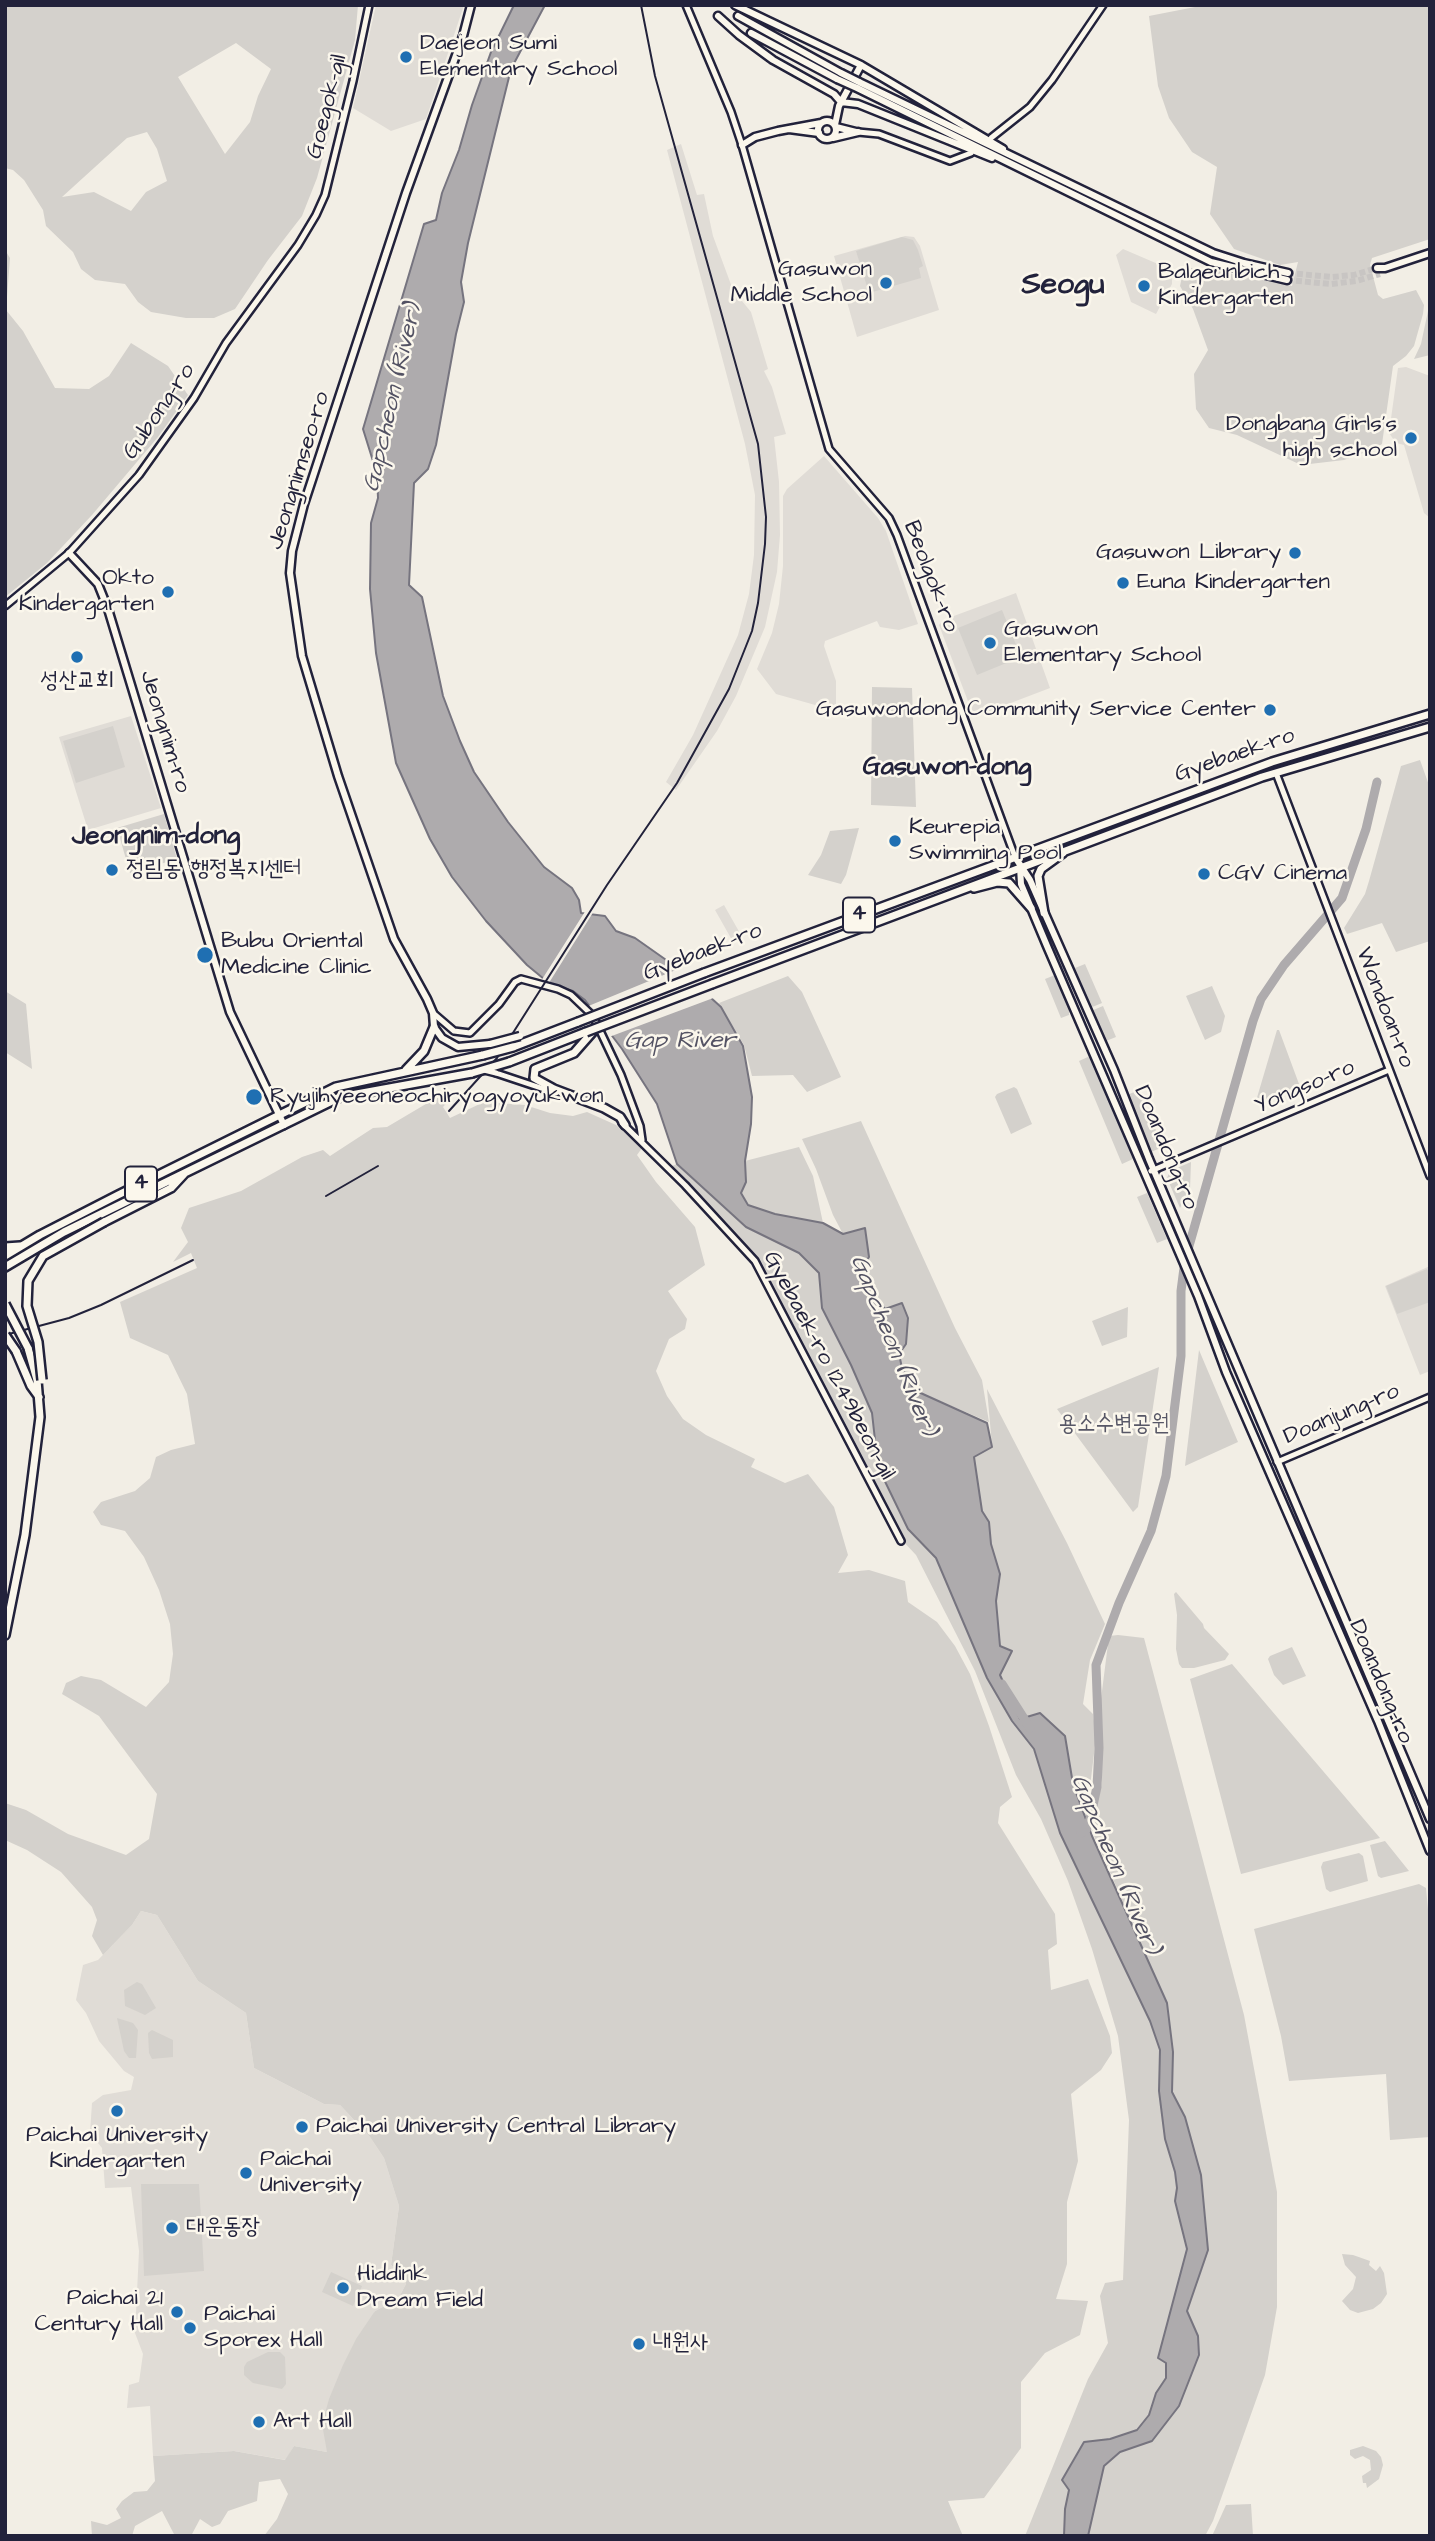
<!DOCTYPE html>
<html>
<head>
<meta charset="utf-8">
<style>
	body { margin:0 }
	#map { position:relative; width:1435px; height:2541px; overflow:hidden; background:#f2eee5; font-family:"Architects Daughter",sans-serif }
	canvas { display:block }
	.frame { position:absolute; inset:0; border:7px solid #22223b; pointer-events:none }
</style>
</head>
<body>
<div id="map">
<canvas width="1435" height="2541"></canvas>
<div class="frame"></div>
</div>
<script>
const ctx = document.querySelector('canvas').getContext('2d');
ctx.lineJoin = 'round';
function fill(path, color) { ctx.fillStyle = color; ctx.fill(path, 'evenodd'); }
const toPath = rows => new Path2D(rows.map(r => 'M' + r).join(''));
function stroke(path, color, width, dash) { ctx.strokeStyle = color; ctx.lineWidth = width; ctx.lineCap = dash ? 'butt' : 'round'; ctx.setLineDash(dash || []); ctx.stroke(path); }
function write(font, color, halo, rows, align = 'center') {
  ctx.font = font + ' "Architects Daughter","Poor Story",sans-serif'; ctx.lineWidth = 5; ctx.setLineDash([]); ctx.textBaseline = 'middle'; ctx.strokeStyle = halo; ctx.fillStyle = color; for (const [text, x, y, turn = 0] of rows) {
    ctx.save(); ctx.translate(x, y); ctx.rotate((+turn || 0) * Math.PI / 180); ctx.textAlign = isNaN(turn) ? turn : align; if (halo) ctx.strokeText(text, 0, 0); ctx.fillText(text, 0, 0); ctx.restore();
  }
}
fill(toPath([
	[376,5,464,5,426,119,391,131,353,108],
	[681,144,697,195,704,194,713,236,733,290,751,312,768,369,764,371,772,387,786,434,774,437,779,482,780,535,777,572,765,627,736,696,717,731,676,790,666,782,693,735,738,635,749,594,754,555,755,495,745,444,667,150],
	[905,236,914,237,920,246,939,310,857,337,834,256],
	[1123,249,1158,264,1172,276,1172,284,1156,314,1131,302,1116,255],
	[1406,367,1430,376,1430,518,1424,513,1404,445,1396,443,1389,433,1398,368],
	[824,456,878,518,886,531,918,624,899,630,880,627,877,621,825,641,824,646,836,681,836,704,826,708,776,694,757,669,772,633,779,604,783,566,783,496,787,489],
	[1016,593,1050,688,974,717,939,625,943,620],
	[131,716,161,808,88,830,59,737],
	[724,905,741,935,732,940,715,910],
	[1430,1266,1430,1371,1420,1375,1385,1286],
	[141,1911,157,1915,198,1981,246,2013,254,2068,324,2104,340,2105,370,2137,384,2158,399,2206,391,2265,402,2274,406,2284,398,2299,375,2311,327,2452,294,2446,286,2460,234,2451,153,2456,150,2406,127,2408,129,2385,139,2382,143,2354,135,2333,139,2251,131,2187,105,2188,102,2148,90,2133,92,2103,103,2095,131,2090,134,2077,124,2071,99,2041,86,2013,76,2000,83,1965,98,1960,132,1925]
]), '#e0dcd6');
fill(toPath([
	[5,5,358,5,355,40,317,178,302,216,268,260,235,309,214,318,186,318,151,312,138,302,125,284,95,280,81,269,73,252,46,226,43,210,24,180,13,170,5,168],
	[236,43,271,69,258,96,250,122,225,154,178,77],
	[147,132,157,149,167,181,146,192,131,211,94,192,62,197,127,138],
	[1238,5,1430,5,1430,239,1372,258,1370,265,1378,295,1383,299,1416,290,1424,305,1423,314,1414,346,1406,356,1393,366,1382,444,1374,449,1344,460,1301,465,1237,435,1209,428,1196,409,1194,374,1208,350,1193,309,1180,286,1184,267,1223,272,1292,286,1298,262,1280,265,1234,249,1210,214,1217,167,1192,152,1169,118,1158,86,1149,16,1195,7],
	[902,237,913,240,918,250,923,266,919,268,921,278,869,293,856,251],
	[5,250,10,258,6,310,23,331,55,388,89,389,109,376,131,343,168,366,188,395,158,437,92,515,47,563,5,597],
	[1428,311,1430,355,1414,359,1421,344],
	[1002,610,1021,657,977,675,958,628],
	[872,687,912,688,916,807,871,805],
	[113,726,125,767,76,783,63,741],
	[1420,760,1430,788,1430,941,1396,952,1382,923,1347,934,1344,928,1365,894,1369,881,1401,766],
	[164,814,177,859,130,873,117,828],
	[859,828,846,875,841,884,808,875,821,855,830,831],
	[1085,964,1102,1003,1090,1008,1075,968],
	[1055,975,1069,1009,1069,1015,1061,1018,1045,979],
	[788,976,802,992,841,1077,807,1092,793,1075,752,1076,744,1045,719,1003],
	[1212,986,1225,1016,1221,1032,1205,1040,1186,996],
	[5,991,26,1004,32,1069,5,1052],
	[1103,1006,1116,1037,1106,1041,1091,1011],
	[1277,1030,1279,1030,1299,1084,1297,1087,1258,1102,1256,1101],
	[1090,1056,1133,1159,1122,1164,1079,1061],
	[1014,1087,1017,1089,1032,1124,1011,1134,995,1097,997,1094],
	[1139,1090,1163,1147,1151,1152,1127,1095],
	[457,1092,443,1107,450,1118,484,1102,525,1105,550,1113,573,1116,587,1112,616,1125,642,1148,637,1155,656,1182,695,1227,705,1265,668,1291,687,1319,685,1329,669,1339,656,1371,667,1396,683,1419,706,1435,755,1459,751,1467,785,1483,808,1474,834,1507,848,1555,838,1573,869,1570,905,1581,908,1602,937,1622,955,1646,970,1674,989,1726,1012,1797,1000,1807,998,1823,1055,1914,1057,1944,1048,1950,1051,1990,1088,1979,1110,2036,1112,2053,1101,2070,1071,2094,1078,2161,1067,2202,1067,2264,1056,2299,1088,2301,1080,2335,1045,2353,1021,2382,1021,2448,984,2498,948,2501,963,2536,264,2536,277,2519,288,2494,280,2479,259,2482,257,2501,228,2511,220,2524,212,2527,200,2519,191,2536,175,2536,162,2511,135,2526,132,2536,92,2536,91,2521,107,2525,121,2518,116,2509,122,2501,134,2492,147,2491,155,2481,153,2456,234,2451,285,2460,294,2446,327,2452,322,2424,329,2399,343,2365,356,2339,375,2311,398,2299,406,2284,402,2274,391,2265,399,2206,384,2158,370,2137,340,2105,324,2104,254,2068,246,2013,198,1981,157,1915,141,1911,132,1925,103,1955,92,1936,97,1920,92,1907,61,1872,27,1850,5,1840,5,1803,26,1810,68,1834,126,1855,149,1839,157,1794,99,1716,62,1694,66,1683,81,1676,101,1680,146,1707,169,1682,173,1654,170,1624,159,1590,144,1557,125,1531,101,1525,93,1512,101,1502,135,1491,150,1478,156,1457,171,1450,195,1444,187,1394,168,1355,130,1338,120,1302,197,1268,191,1253,173,1262,188,1242,181,1228,189,1208,241,1191,302,1157,323,1150,330,1156,373,1128,387,1127,436,1098],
	[861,1121,955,1328,982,1380,989,1422,914,1390,902,1368,899,1354,906,1344,908,1318,902,1304,885,1309,870,1291,863,1266,865,1229,843,1234,833,1215,816,1169,802,1139],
	[799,1147,813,1176,823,1223,775,1214,749,1205,741,1193,746,1182,745,1161],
	[1191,1162,1190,1189,1180,1208,1167,1178,1170,1171],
	[677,1164,746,1227,799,1253,819,1273,822,1308,851,1365,872,1413,878,1467,908,1529,936,1558,987,1678,1012,1721,1034,1749,1060,1833,1150,2021,1160,2050,1159,2091,1165,2139,1175,2172,1177,2188,1175,2201,1187,2249,1159,2358,1166,2363,1166,2378,1156,2393,1149,2415,1137,2430,1110,2439,1084,2442,1075,2456,1062,2480,1069,2490,1065,2509,1064,2536,1025,2536,1088,2379,1108,2343,1100,2296,1105,2283,1123,2280,1129,2120,1118,2036,1092,1949,1068,1881,1041,1819,1016,1775,975,1671,916,1555,901,1539,863,1465,759,1260,672,1166],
	[1147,1193,1167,1239,1157,1243,1137,1197],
	[1427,1269,1430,1274,1430,1302,1397,1314,1386,1286],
	[1128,1307,1127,1337,1102,1346,1092,1321],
	[1199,1350,1238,1442,1185,1466],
	[1159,1367,1138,1507,1133,1512,1057,1409],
	[987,1389,1067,1543,1105,1624,1090,1660,1083,1704,1093,1714,1096,1737,1086,1820,1073,1784,1065,1736,1020,1720,1000,1675,1000,1646,996,1601,1000,1574,991,1544,989,1522,982,1511,974,1457,992,1446],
	[1176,1592,1203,1624,1204,1628,1229,1654,1225,1660,1194,1668,1182,1668,1179,1664,1176,1649,1177,1615,1174,1594],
	[1118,1635,1144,1638,1244,2015,1277,2192,1277,2307,1265,2375,1213,2521,1205,2536,1088,2536,1104,2466,1120,2452,1152,2441,1198,2336,1187,2311,1208,2250,1185,2117,1172,2092,1173,2052,1167,2003,1091,1829,1102,1783,1101,1699,1109,1636],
	[1292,1647,1306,1676,1283,1685,1274,1675,1268,1659,1270,1656],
	[1232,1664,1380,1838,1241,1874,1190,1679],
	[1385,1841,1409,1871,1381,1878,1378,1876,1370,1845],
	[1359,1853,1363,1856,1368,1881,1330,1892,1326,1889,1321,1867,1323,1862],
	[1419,1884,1426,1888,1430,1930,1430,2137,1390,2140,1386,2074,1289,2081,1281,2036,1254,1929],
	[137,1982,142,1984,156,2008,145,2015,125,2006,124,1990],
	[117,2018,133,2023,138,2030,136,2058,129,2058,124,2051],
	[152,2030,173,2040,173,2057,152,2059,149,2053,148,2033],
	[199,2184,204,2271,144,2276,141,2184],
	[1342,2254,1353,2255,1370,2261,1369,2265,1376,2271,1380,2266,1384,2273,1387,2294,1381,2303,1373,2309,1358,2313,1350,2310,1342,2301,1353,2289,1356,2277,1345,2265],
	[331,2272,362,2286,353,2306,322,2292],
	[268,2352,280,2352,285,2357,286,2384,282,2389,253,2383,244,2375,244,2367,247,2362],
	[1363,2446,1376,2451,1381,2457,1383,2465,1379,2479,1367,2488,1366,2483,1363,2483,1362,2476,1371,2470,1370,2460,1363,2456,1355,2459,1350,2455,1350,2450],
	[1251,2504,1253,2536,1212,2536,1226,2505]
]), '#d4d1cc');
const water = toPath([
	[514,5,545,5,511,69,468,243,461,282,464,302,456,334,436,445,428,469,414,483,409,585,422,597,443,696,460,741,474,772,508,822,544,867,572,888,579,900,581,913,605,916,616,931,635,938,679,969,721,1007,743,1046,752,1097,751,1124,745,1161,746,1182,741,1193,748,1205,775,1214,823,1223,843,1234,865,1228,869,1257,863,1266,870,1291,885,1309,902,1303,908,1318,906,1344,899,1354,902,1368,914,1390,987,1423,992,1447,974,1457,982,1511,989,1522,991,1544,1000,1574,996,1601,1000,1646,1012,1651,1000,1675,1020,1719,1040,1713,1065,1736,1073,1784,1092,1836,1167,2003,1173,2052,1172,2092,1185,2117,1201,2175,1208,2250,1187,2311,1198,2336,1199,2355,1179,2406,1152,2441,1120,2452,1104,2466,1088,2536,1064,2536,1065,2509,1069,2490,1062,2480,1084,2442,1110,2439,1137,2430,1149,2415,1156,2393,1166,2378,1166,2363,1158,2358,1187,2249,1175,2201,1177,2188,1175,2172,1165,2139,1159,2091,1160,2050,1150,2021,1060,1833,1034,1749,1012,1721,987,1678,936,1558,908,1529,878,1467,872,1413,851,1365,822,1308,819,1273,799,1253,746,1227,677,1164,657,1104,622,1049,585,1000,573,991,550,984,527,965,486,921,452,877,430,839,396,763,376,653,370,589,371,523,378,498,377,474,363,429,424,224,436,220,442,193,459,150,472,105,491,52,514,5]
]);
fill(water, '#aeabad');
stroke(water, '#76747f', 2);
fill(toPath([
	[586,910,594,911,547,986,541,981],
	[683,967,716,997,609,1037,586,1007]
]), '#f2eee5');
stroke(toPath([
	[1002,1684,1030,1728],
	[1081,1833,1086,1830,1090,1819,1097,1787,1099,1748,1096,1665,1119,1603,1151,1531,1166,1476,1181,1356,1181,1291,1185,1260,1253,1021,1261,999,1284,965,1342,898,1366,829,1377,782]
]), '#aeabad', 9);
stroke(toPath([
	[1288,273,1332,277,1354,275,1377,268],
	[1287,280,1331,284,1356,281,1380,274]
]), '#c8c5c3', 6, [6, 3]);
const tertiary = toPath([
	[686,5,731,112,742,145,829,449,889,518,897,535,1015,857],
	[858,132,879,134,950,161,971,153],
	[991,138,1030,107,1052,80,1103,5],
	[5,606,69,553,139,475,194,398,226,343,298,245,316,215,325,195,353,81,369,5],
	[1276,773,1430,1176],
	[433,1013,454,1031,470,1033,499,1004,515,982,521,979,558,989,571,995,593,1016,621,1075,640,1126,642,1140],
	[496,1073,556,1093],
	[622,1123,685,1185,755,1261,901,1541],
	[1151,1171,1389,1070],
	[1277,1462,1430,1397]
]);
const secondary = toPath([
	[471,5,463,36,406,193,304,504,292,551,290,573,302,656,338,776,394,939,427,999,433,1013,434,1027,442,1038,458,1047,490,1044],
	[735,5,861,65,1003,149],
	[718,16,739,35,773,60,834,94,841,102,858,104,992,158],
	[738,16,841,73],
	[751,33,837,79],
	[859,82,1213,253,1244,263,1288,273],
	[857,88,1211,262,1287,280],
	'818 130a9 9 0 1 1 18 0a9 9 0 1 1-18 0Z',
	[835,125,839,106,861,65],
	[836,127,856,132],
	[789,129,819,133],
	[833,138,858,132],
	[742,145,755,137,778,131,821,123],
	[1377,268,1385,268,1430,253],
	[69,553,98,584,108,609,230,1012,284,1125],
	[1015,857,1030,880,1114,1070,1149,1159,1430,1819],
	[1020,867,1021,884,1047,946,1198,1296,1226,1372,1378,1721,1430,1851]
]);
const primary = toPath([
	[974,888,997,882,1009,883,1031,908],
	[1044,913,1038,876,1041,869,1063,853],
	[704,973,1272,762,1430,714],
	[712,984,1262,777,1430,727],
	[596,1028,574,1053,535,1069,534,1078,554,1089,604,1108,620,1117,625,1125],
	[513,1047,578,1022],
	[509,1062,586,1032],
	[406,1070,424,1051,434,1027],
	[104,1222,171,1188,184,1174],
	[5,1247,20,1246],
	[5,1256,40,1235,118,1195,336,1087,483,1055],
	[5,1267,64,1232,340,1097,472,1073],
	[16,1351,31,1386,39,1397],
	[5,1635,25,1535,40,1417,37,1380,28,1348]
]);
stroke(tertiary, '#22223b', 10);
stroke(secondary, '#22223b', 11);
stroke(primary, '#22223b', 12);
stroke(tertiary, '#fbf7ec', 5);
stroke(secondary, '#fbf7ec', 6);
stroke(primary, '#fbf7ec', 7);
stroke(toPath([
	[449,1111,497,1058,607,885,677,783,729,689,752,631,758,603,765,544,766,517,758,444,655,76,641,5],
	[326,1196,378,1166],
	[5,1335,69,1318,101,1305,193,1260]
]), '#22223b', 2);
const tertiaryBridge = toPath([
	[484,1070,496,1073]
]);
const secondaryBridge = toPath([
	[841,73,859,82],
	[837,79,857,88],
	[490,1044,520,1036]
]);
const primaryBridge = toPath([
	[578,1022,704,973],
	[586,1032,712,984],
	[483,1055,513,1047],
	[472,1073,509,1062],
	[5,1304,28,1348],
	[5,1335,16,1351],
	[42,1380,38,1342,27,1306,28,1281,43,1256,104,1222]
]);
stroke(tertiaryBridge, '#22223b', 10, []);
stroke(secondaryBridge, '#22223b', 11, []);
stroke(primaryBridge, '#22223b', 12, []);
stroke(tertiaryBridge, '#fbf7ec', 5);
stroke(secondaryBridge, '#fbf7ec', 6);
stroke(primaryBridge, '#fbf7ec', 7);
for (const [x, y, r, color] of [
	[406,57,7,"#1f6fb2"],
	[886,283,7,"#1f6fb2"],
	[1144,286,7,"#1f6fb2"],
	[1411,438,7,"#1f6fb2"],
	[1295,553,7,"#1f6fb2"],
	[1123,583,7,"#1f6fb2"],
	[168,592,7,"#1f6fb2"],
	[990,643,7,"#1f6fb2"],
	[77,657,7,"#1f6fb2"],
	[1270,710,7,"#1f6fb2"],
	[895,841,7,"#1f6fb2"],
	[112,870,7,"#1f6fb2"],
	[1204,874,7,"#1f6fb2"],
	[205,955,9,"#1f6fb2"],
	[254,1097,9,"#1f6fb2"],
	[117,2111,7,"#1f6fb2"],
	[302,2127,7,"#1f6fb2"],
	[246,2173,7,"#1f6fb2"],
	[172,2228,7,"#1f6fb2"],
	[343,2288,7,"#1f6fb2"],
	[177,2312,7,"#1f6fb2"],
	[190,2328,7,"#1f6fb2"],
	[639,2344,7,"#1f6fb2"],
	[259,2422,7,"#1f6fb2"]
]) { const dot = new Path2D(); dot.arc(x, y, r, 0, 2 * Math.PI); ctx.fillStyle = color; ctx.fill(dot); stroke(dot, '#fbf7ec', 2.5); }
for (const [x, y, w] of [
	[859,915,32],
	[141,1184,32]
]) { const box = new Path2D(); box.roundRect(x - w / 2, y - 17.5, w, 35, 5); ctx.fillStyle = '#fbf7ec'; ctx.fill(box); stroke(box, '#22223b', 2); }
write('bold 21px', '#22223b', null, [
	["4",859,915],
	["4",141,1184]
]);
write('23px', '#22223b', '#fbf7ec', [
	["Daejeon Sumi",420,44],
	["Elementary School",420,70],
	["Gasuwon",872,270,"right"],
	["Middle School",872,296,"right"],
	["Balgeunbich",1158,273],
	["Kindergarten",1158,299],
	["Dongbang Girls's",1397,425,"right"],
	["high school",1397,451,"right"],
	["Gasuwon Library",1281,553,"right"],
	["Okto",154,579,"right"],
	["Kindergarten",154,605,"right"],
	["Euna Kindergarten",1137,583],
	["Gasuwon",1004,630],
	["Elementary School",1004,656],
	["성산교회",77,682,"center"],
	["Gasuwondong Community Service Center",1256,710,"right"],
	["Keurepia",909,828],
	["Swimming Pool",909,854],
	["정림동 행정복지센터",126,870],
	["CGV Cinema",1218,874],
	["Bubu Oriental",221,942],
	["Medicine Clinic",221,968],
	["Ryujihyeeoneochiryogyoyukwon",270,1097],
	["Paichai University Central Library",316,2127],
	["Paichai University",117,2136,"center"],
	["Kindergarten",117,2162,"center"],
	["Paichai",260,2160],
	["University",260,2186],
	["대운동장",186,2228],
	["Hiddink",357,2275],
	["Dream Field",357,2301],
	["Paichai 21",163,2299,"right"],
	["Century Hall",163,2325,"right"],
	["Paichai",204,2315],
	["Sporex Hall",204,2341],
	["내원사",653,2344],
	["Art Hall",273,2422]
], 'left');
write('23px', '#22223b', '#fbf7ec', [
	["Goegok-gil",328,107,-76],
	["Gubong-ro",160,412,-56],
	["Jeongnimseo-ro",300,471,-73],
	["Beolgok-ro",930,577,69],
	["Jeongnim-ro",164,732,73],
	["Gyebaek-ro",1235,756,-19],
	["Gyebaek-ro",703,953,-21],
	["Wondoan-ro",1384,1008,69],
	["Yongso-ro",1305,1088,-23],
	["Doandong-ro",1165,1148,67],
	["Gyebaek-ro 1249beon-gil",828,1366,62],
	["Doanjung-ro",1342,1415,-23],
	["Doandong-ro",1380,1682,67]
]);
write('23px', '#575766', '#fbf7ec', [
	["용소수변공원",1114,1425]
]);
write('italic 24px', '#535263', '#fbf7ec', [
	["Gapcheon (River)",394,398,-77],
	["Gap River",680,1042],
	["Gapcheon (River)",892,1346,68],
	["Gapcheon (River)",1114,1865,67]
]);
write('bold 26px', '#22223b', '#fbf7ec', [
	["Gasuwon-dong",947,769],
	["Jeongnim-dong",156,838]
]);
write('bold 30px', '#22223b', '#fbf7ec', [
	["Seogu",1063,287]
]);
</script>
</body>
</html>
